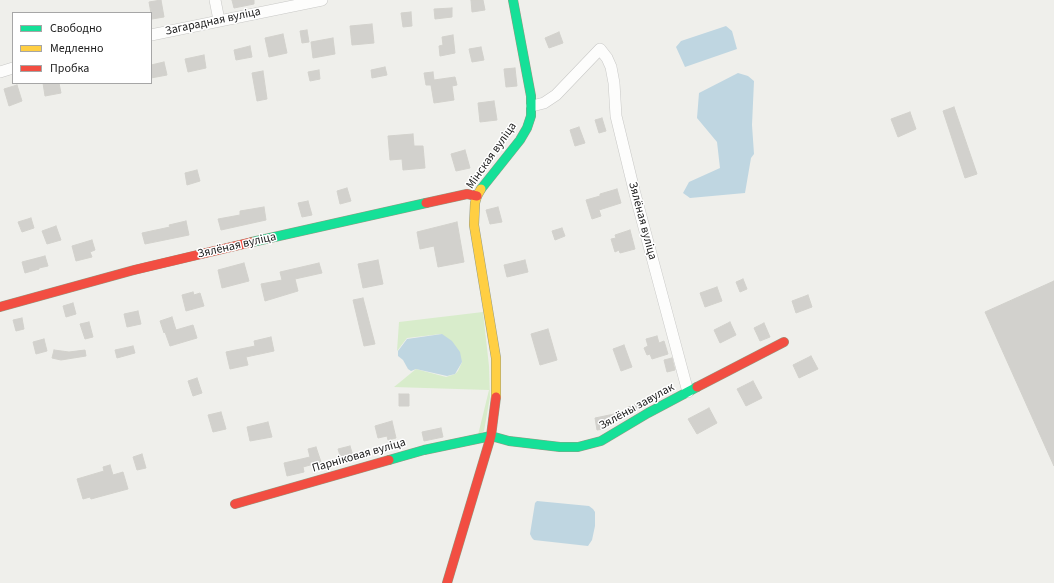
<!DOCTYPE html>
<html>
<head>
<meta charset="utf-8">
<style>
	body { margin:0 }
	#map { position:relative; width:1054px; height:583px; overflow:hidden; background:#efefeb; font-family:"Source Sans 3",sans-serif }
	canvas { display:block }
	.legend { position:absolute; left:12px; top:12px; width:140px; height:72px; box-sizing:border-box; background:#fff; border:1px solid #a6a6a6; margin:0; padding:5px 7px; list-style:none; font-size:12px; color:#212121 }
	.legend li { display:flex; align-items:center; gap:8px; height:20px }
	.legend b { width:20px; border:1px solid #a6a6a6 }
</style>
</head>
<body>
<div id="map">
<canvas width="1054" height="583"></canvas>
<ul class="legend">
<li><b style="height:5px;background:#16e098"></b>Свободно</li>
<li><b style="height:5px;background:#ffcf43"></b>Медленно</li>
<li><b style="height:5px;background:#f24e42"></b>Пробка</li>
</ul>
</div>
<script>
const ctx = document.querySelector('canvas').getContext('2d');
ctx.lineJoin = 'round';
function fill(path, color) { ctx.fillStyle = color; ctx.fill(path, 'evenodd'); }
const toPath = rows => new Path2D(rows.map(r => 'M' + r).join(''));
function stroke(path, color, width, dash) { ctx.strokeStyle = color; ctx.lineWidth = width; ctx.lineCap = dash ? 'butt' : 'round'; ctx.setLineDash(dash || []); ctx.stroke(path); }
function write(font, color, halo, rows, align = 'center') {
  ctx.font = font + ' "Source Sans 3",sans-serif'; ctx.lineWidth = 3; ctx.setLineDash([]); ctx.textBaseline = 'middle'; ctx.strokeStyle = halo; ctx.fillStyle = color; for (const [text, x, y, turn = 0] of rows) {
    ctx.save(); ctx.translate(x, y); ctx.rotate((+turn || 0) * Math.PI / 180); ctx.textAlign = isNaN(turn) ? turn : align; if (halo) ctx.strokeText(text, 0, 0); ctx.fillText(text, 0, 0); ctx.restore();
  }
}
fill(toPath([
	[483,312,489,366,490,397,484,431,478,435,489,390,394,387,416,369,446,377,455,374,458,371,462,362,441,334,407,338,397,351,399,322]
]), '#d8eccb');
fill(toPath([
	[726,26,732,31,737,49,685,67,676,47,681,41],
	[738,73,748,76,754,81,752,125,754,154,751,158,745,193,690,198,683,193,689,182,720,168,717,142,697,118,699,93],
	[442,334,452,341,460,352,462,362,455,374,447,376,416,369,411,371,408,369,403,360,398,356,398,351,407,339],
	[537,501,589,506,593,509,595,512,595,526,592,540,588,546,534,540,532,538,530,534,535,503]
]), '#bfd6e1');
const building = toPath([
	[161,0,164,17,152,19,149,2,161,0],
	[232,0,254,0,254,4,234,8,232,0],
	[471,0,483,0,485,10,472,12,471,0],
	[452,8,452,17,435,19,434,9,452,8],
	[411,12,412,26,403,27,401,13,411,12],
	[372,24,374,43,352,45,350,26,372,24],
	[307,30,309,42,302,43,300,31,307,30],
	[559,32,563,43,549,48,545,38,559,32],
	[283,34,287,53,269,57,265,38,283,34],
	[453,35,455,53,440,56,439,46,443,45,442,37,453,35],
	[333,38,335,54,313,58,311,42,333,38],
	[250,46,252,57,236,60,234,50,250,46],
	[481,47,484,60,472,62,469,49,481,47],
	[204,55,206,68,188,72,185,59,204,55],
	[164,62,167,75,151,78,151,65,164,62],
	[385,67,387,75,372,78,371,70,385,67],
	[515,68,517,86,506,87,504,69,515,68],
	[319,70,320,79,310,81,308,72,319,70],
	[263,71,267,99,257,101,252,73,263,71],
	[433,72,434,80,455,77,457,85,452,86,454,100,434,103,431,85,426,85,424,73,433,72],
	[43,83,59,83,61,93,45,96,43,83],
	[17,85,22,101,9,106,4,89,17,85],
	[494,101,497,120,480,122,478,103,494,101],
	[954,107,977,174,965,178,943,111,954,107],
	[910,112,916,129,898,137,891,119,910,112],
	[602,118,606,131,599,133,595,120,602,118],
	[579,127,585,143,575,146,570,130,579,127],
	[413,134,414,146,423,146,425,168,403,170,402,159,390,160,388,136,413,134],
	[465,150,470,168,456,171,451,154,465,150],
	[197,170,200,181,187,185,185,173,197,170],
	[347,188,351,201,340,204,337,191,347,188],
	[617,189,621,203,599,210,601,216,592,219,586,200,600,196,600,194,617,189],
	[308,201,312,215,302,217,298,203,308,201],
	[264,207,266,220,221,230,218,219,240,215,240,211,264,207],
	[498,207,502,222,490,224,486,210,498,207],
	[31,218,34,228,22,232,18,222,31,218],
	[186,221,189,235,145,244,142,233,170,227,169,225,186,221],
	[457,222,464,262,438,267,434,246,420,249,417,232,457,222],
	[56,226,61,240,47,244,42,231,56,226],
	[562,228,565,236,555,240,552,231,562,228],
	[630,230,635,249,620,253,619,250,615,252,611,239,616,238,615,235,630,230],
	[92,240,95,250,90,252,92,257,76,261,72,246,92,240],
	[45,256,48,266,39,268,39,269,25,273,22,262,45,256],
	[378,260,383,284,363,288,358,264,378,260],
	[525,260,528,272,507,277,504,265,525,260],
	[244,263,249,281,222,288,218,270,244,263],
	[319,263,322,273,295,279,298,291,265,301,261,284,282,280,280,272,319,263],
	[743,279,747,289,740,292,736,282,743,279],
	[1054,281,1054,466,985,312,1054,281],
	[717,287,722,301,705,307,700,293,717,287],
	[193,292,194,295,200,293,204,306,186,311,182,295,193,292],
	[808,295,812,307,796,313,792,301,808,295],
	[363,298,375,344,364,346,353,300,363,298],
	[73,303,76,314,66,317,63,306,73,303],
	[138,311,141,324,127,327,124,314,138,311],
	[172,317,176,330,193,325,197,338,170,346,165,332,164,333,160,321,172,317],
	[22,318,24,329,16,331,13,320,22,318],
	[89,322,93,337,85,339,80,324,89,322],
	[730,322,736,335,720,343,714,330,730,322],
	[764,323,770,337,760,341,754,328,764,323],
	[548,329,557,360,540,365,531,334,548,329],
	[657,336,659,343,664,341,668,354,652,359,650,354,647,355,644,348,648,346,646,339,657,336],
	[271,337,274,351,246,357,248,365,230,369,226,352,255,346,254,341,271,337],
	[44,339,47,351,36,354,33,342,44,339],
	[624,345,632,367,621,371,613,349,624,345],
	[133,346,135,353,117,358,115,350,133,346],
	[54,350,69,352,85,350,86,356,61,360,52,358,54,350],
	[811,356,818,369,799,378,793,365,811,356],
	[672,358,675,370,667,372,664,360,672,358],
	[197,378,202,393,193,396,188,381,197,378],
	[753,381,762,398,746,406,737,389,753,381],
	[399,394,409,394,409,406,399,406,399,394],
	[637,404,638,408,604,429,597,430,595,418,629,411,628,407,637,404],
	[709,408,717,423,697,434,688,419,709,408],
	[221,412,226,429,213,432,208,415,221,412],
	[392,421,396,438,388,440,387,436,378,438,375,426,392,421],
	[268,422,272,437,250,441,247,427,268,422],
	[441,428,443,437,424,441,422,432,441,428],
	[350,446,354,459,342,462,338,449,350,446],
	[316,447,321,462,303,467,304,472,287,476,284,463,310,457,308,449,316,447],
	[142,454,146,468,137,470,133,457,142,454],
	[110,465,113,475,123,472,128,489,91,499,90,497,83,499,77,479,104,471,103,467,110,465]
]);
fill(building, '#d2d1cd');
stroke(building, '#d2d1cc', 1);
const street = toPath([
	[215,0,219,20],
	[151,35,322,0],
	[0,72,13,68],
	[532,106,544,103,556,95,600,49,607,58,611,67,614,83,616,116,634,190,688,392]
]);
const fast = toPath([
	[481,189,520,140,527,128,531,116,531,96,513,0],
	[252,242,426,203],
	[389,460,424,450,491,436,509,441,560,447,578,447,601,441,648,413,697,387]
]);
const slow = toPath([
	[481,189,477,196,475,203,474,225,496,358,496,397]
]);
const jam = toPath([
	[426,203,467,194,477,196],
	[0,307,134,270,252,242],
	[697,387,784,342],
	[235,504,389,460],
	[447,583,491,436,496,397]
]);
stroke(street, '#c8c8c6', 12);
stroke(fast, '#949a82', 10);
stroke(slow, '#949a82', 10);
stroke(jam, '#949a82', 10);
stroke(street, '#fdfdfc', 11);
stroke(fast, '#16e098', 9);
stroke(slow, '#ffcf43', 9);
stroke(jam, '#f24e42', 9);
write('12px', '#212121', '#fff', [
	["Загарадная вуліца",213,22,-12],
	["Мінская вуліца",492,156,-55],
	["Зялёная вуліца",642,221,75],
	["Зялёная вуліца",237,246,-13],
	["Зялёны завулак",637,407,-29],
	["Парніковая вуліца",359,456,-16]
]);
</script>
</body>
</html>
